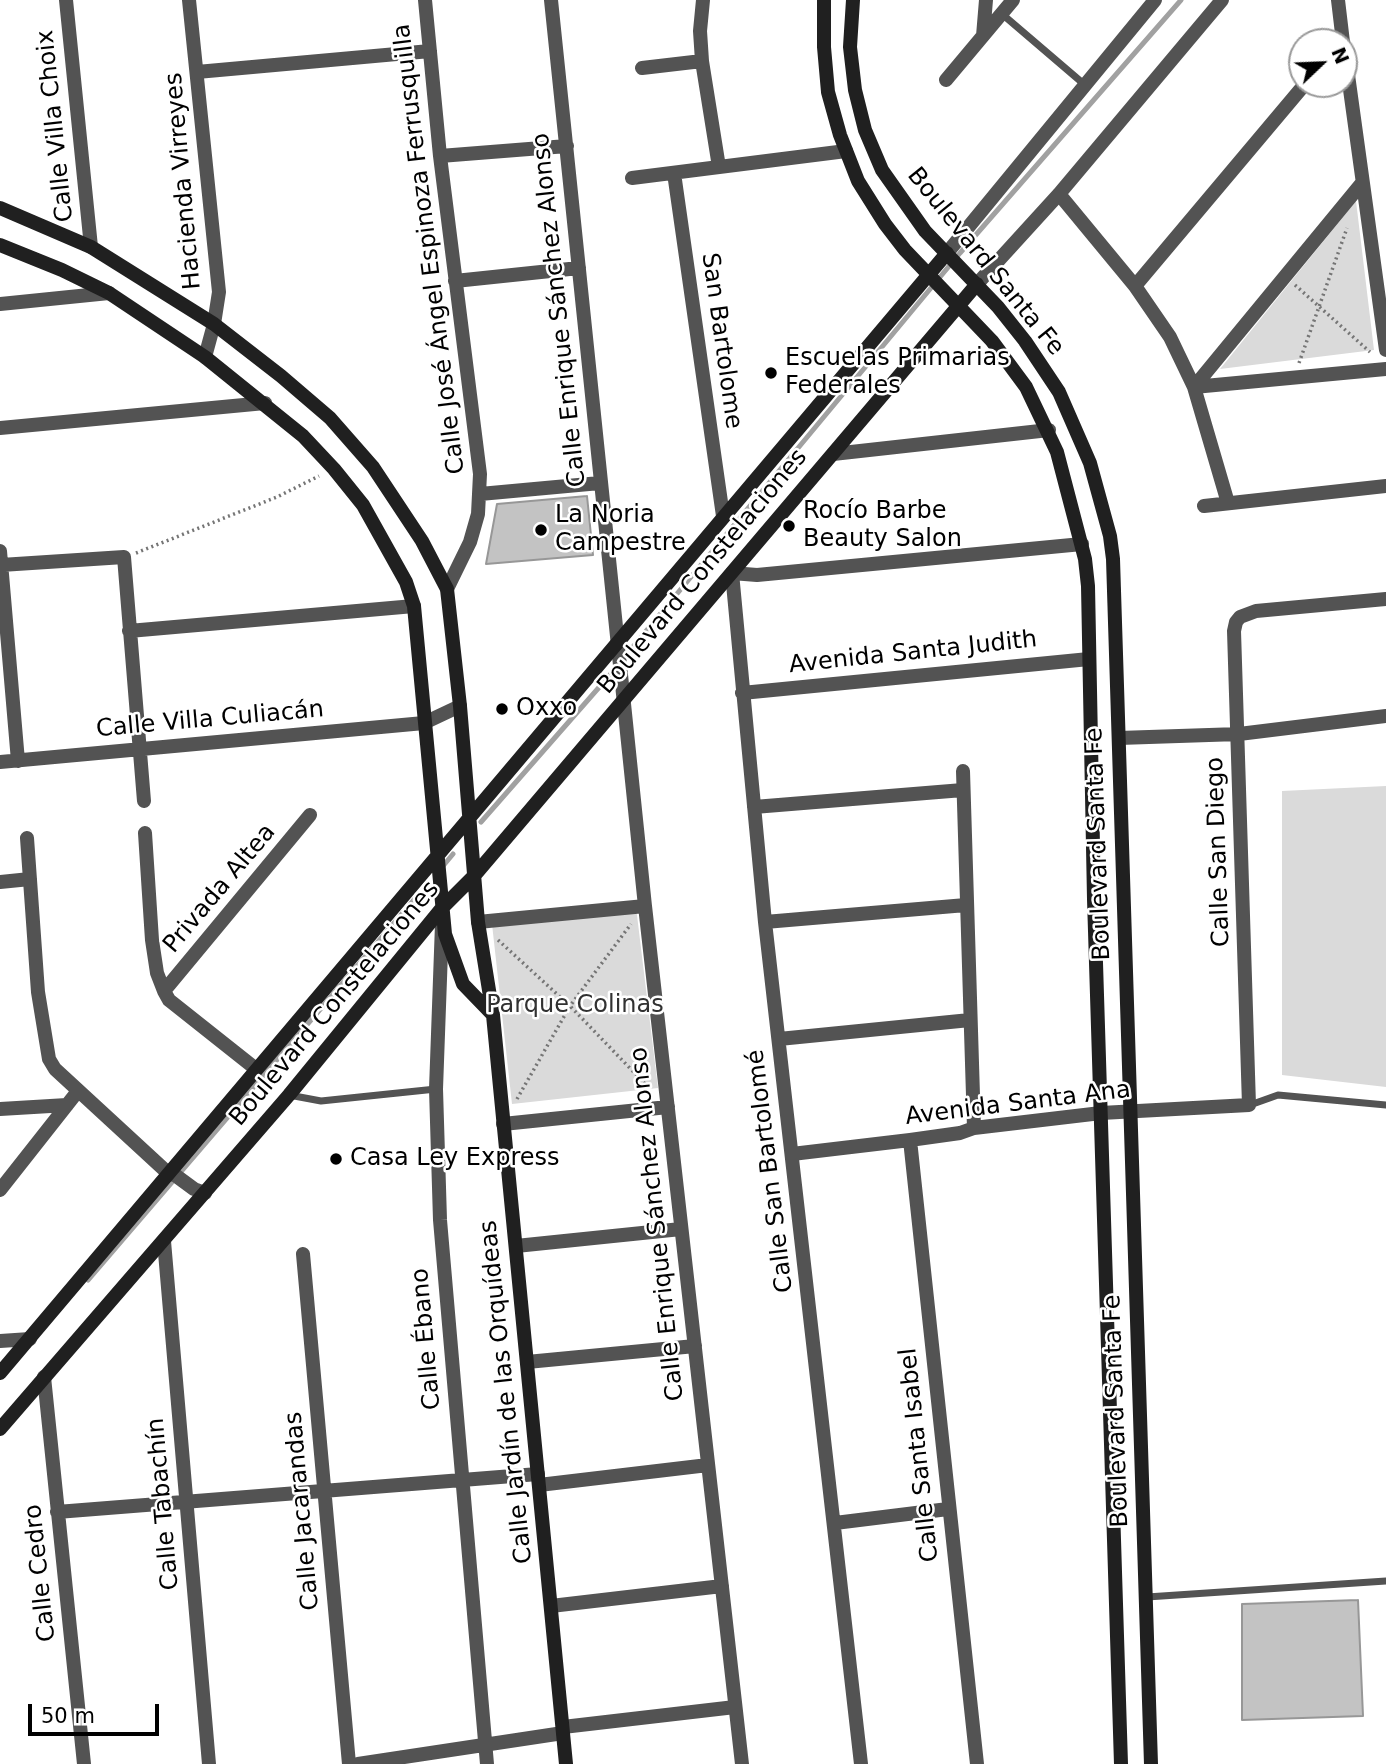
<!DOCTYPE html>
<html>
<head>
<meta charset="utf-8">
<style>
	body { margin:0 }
	#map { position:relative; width:1386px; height:1764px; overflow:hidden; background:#fff; font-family:"DejaVu Sans",sans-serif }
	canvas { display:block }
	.north { position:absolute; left:1288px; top:28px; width:70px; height:70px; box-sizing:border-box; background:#fff; border:2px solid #999; border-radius:50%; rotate:67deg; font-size:19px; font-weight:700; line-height:28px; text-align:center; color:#000 }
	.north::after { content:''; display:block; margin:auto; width:24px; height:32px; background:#000; clip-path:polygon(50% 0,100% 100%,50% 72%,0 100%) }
	.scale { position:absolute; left:28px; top:1704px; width:131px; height:32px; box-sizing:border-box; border:4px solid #000; border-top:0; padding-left:9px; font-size:21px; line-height:24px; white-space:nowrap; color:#000; -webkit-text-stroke:5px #fff; paint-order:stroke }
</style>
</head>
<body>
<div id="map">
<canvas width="1386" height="1764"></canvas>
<div class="north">N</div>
<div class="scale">50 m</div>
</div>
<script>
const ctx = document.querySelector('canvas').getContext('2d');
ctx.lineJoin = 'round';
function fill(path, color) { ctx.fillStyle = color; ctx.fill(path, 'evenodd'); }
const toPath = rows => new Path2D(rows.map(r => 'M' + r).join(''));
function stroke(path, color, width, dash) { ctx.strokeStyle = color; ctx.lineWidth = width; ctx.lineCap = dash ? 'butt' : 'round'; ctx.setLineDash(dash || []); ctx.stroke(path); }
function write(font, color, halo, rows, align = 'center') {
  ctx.font = font + ' "DejaVu Sans",sans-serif'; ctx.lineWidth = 5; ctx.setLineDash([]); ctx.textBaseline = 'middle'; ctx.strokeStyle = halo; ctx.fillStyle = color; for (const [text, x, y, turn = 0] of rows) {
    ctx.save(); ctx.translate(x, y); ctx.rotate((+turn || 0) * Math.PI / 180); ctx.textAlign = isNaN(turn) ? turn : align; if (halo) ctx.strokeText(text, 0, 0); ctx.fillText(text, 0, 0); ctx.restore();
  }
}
fill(toPath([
	[1356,201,1374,350,1220,369],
	[1386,786,1386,1087,1282,1075,1282,791],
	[636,907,658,1088,512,1104,492,924]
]), '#dadada');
stroke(toPath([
	[622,660,960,253,1181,0],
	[481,822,616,668],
	[443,866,453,854],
	[88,1280,419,894]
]), '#a1a1a1', 5);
const building = toPath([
	[587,496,593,555,486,564,497,504,587,496],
	[1358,1600,1363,1716,1242,1720,1242,1604,1358,1600]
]);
fill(building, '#c3c3c3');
stroke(building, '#979797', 2);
stroke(toPath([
	[1295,285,1370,352],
	[1299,363,1347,228],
	[136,553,277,497,319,476],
	[498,940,570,1006,650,1089],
	[517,1099,570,1006,631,924]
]), '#757575', 3.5, [2, 3.5]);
stroke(toPath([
	[1002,14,1085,85],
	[289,1095,321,1101,436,1089],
	[1250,1105,1278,1095,1386,1105],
	[1147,1597,1386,1581]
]), '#535353', 7);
stroke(toPath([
	[66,0,91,247],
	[189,0,219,292,214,324,205,357],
	[425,0,440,156,480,474,478,514,470,542,447,589],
	[551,0,645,906,742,1764],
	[703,0,700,31,702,61,719,167],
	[1338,0,1343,42],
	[983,36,986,0],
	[1344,46,1386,350],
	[642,68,702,61],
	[197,72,430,51],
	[946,80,1013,0],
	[440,156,567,146],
	[674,173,723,516],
	[632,178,846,151],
	[1059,194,1135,286,1170,337,1194,387,1228,503],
	[947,253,1155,0],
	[455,281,579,268],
	[977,284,1059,194,1222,0],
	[1135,286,1305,84],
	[0,304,109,293],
	[1194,387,1362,183],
	[1194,387,1386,369],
	[0,428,265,403],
	[833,454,1049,430],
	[480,494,600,483],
	[1204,506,1386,486],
	[0,551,18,761],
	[1,565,124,557,144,801],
	[129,631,414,606],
	[742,693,1089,659],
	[1119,738,1239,734,1386,716],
	[0,762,424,723,460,706],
	[963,771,974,1128],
	[754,807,963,790],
	[145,833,152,940,157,973,164,991,169,1000,256,1069],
	[27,838,38,992,49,1059,55,1069,169,1174,175,1175,194,1189,205,1193],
	[0,882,30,879],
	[478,922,645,906],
	[765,922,966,905],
	[442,924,436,1089,440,1220,487,1764],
	[164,991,310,815],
	[779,1039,970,1020],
	[0,1109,67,1105],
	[503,1124,668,1107],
	[910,1140,977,1764],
	[792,1154,910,1140,960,1133,974,1128,1101,1113,1249,1105,1234,631,1236,622,1240,617,1256,611,1386,599],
	[0,1190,78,1091],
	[164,1241,209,1764],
	[516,1246,681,1229],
	[303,1254,349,1764],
	[0,1341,30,1339],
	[527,1362,695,1346],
	[44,1377,84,1764],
	[539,1485,708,1465],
	[57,1512,538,1474],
	[835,1523,948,1509],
	[551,1606,722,1586],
	[563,1727,735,1707],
	[358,1764,563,1733],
	[861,1764,765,922,732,573,757,575,1082,544]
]), '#535353', 14);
stroke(toPath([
	[824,0,824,47,828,92,840,135,858,181,885,224,905,250,992,341,1026,387,1057,452,1085,559,1088,586,1094,899,1121,1764],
	[853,0,850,47,855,90,865,130,882,170,925,231,998,307,1025,341,1059,392,1090,463,1110,536,1113,559,1151,1764],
	[0,208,91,247,214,324,281,376,330,418,373,467,422,541,447,589,460,706,478,922,493,1015,566,1764],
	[0,245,62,270,109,293,205,357,303,436,334,469,363,505,406,582,414,606,445,934,463,984,492,1014],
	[0,1373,947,253],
	[0,1429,289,1095,442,908,474,876,977,284]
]), '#202020', 14);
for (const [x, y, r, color] of [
	[771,373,7,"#000"],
	[789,526,7,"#000"],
	[541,530,7,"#000"],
	[502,709,7,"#000"],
	[336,1159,7,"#000"]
]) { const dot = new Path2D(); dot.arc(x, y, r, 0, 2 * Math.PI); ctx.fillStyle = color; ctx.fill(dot); stroke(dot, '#fff', 2.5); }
write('24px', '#000', '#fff', [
	["Calle Villa Choix",56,126,-96],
	["Hacienda Virreyes",184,181,-95],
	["Calle José Ángel Espinoza Ferrusquilla",430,249,-97],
	["Boulevard Santa Fe",985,262,51],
	["Calle Enrique Sánchez Alonso",560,310,-96],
	["San Bartolome",721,341,82],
	["Boulevard Constelaciones",703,572,-50],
	["Avenida Santa Judith",913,653,-6],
	["Calle Villa Culiacán",210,720,-5],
	["Boulevard Santa Fe",1099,844,-92],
	["Calle San Diego",1219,852,-92],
	["Privada Altea",220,889,-50],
	["Boulevard Constelaciones",335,1004,-50],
	["Avenida Santa Ana",1018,1104,-7],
	["Calle San Bartolomé",771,1171,-97],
	["Calle Enrique Sánchez Alonso",658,1224,-96],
	["Calle Ébano",427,1339,-95],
	["Calle Jardín de las Orquídeas",507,1392,-96],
	["Boulevard Santa Fe",1117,1411,-92],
	["Calle Santa Isabel",920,1455,-96],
	["Calle Tabachín",164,1504,-95],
	["Calle Jacarandas",303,1511,-95],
	["Calle Cedro",41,1573,-96]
]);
write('24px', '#000', '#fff', [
	["Escuelas Primarias",785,359],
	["Federales",785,387],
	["Rocío Barbe",803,512],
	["Beauty Salon",803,540],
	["La Noria",555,516],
	["Campestre",555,544],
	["Oxxo",516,709],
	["Casa Ley Express",350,1159]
], 'left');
write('24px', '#313131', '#fff', [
	["Parque Colinas",575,1006]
]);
</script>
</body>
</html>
